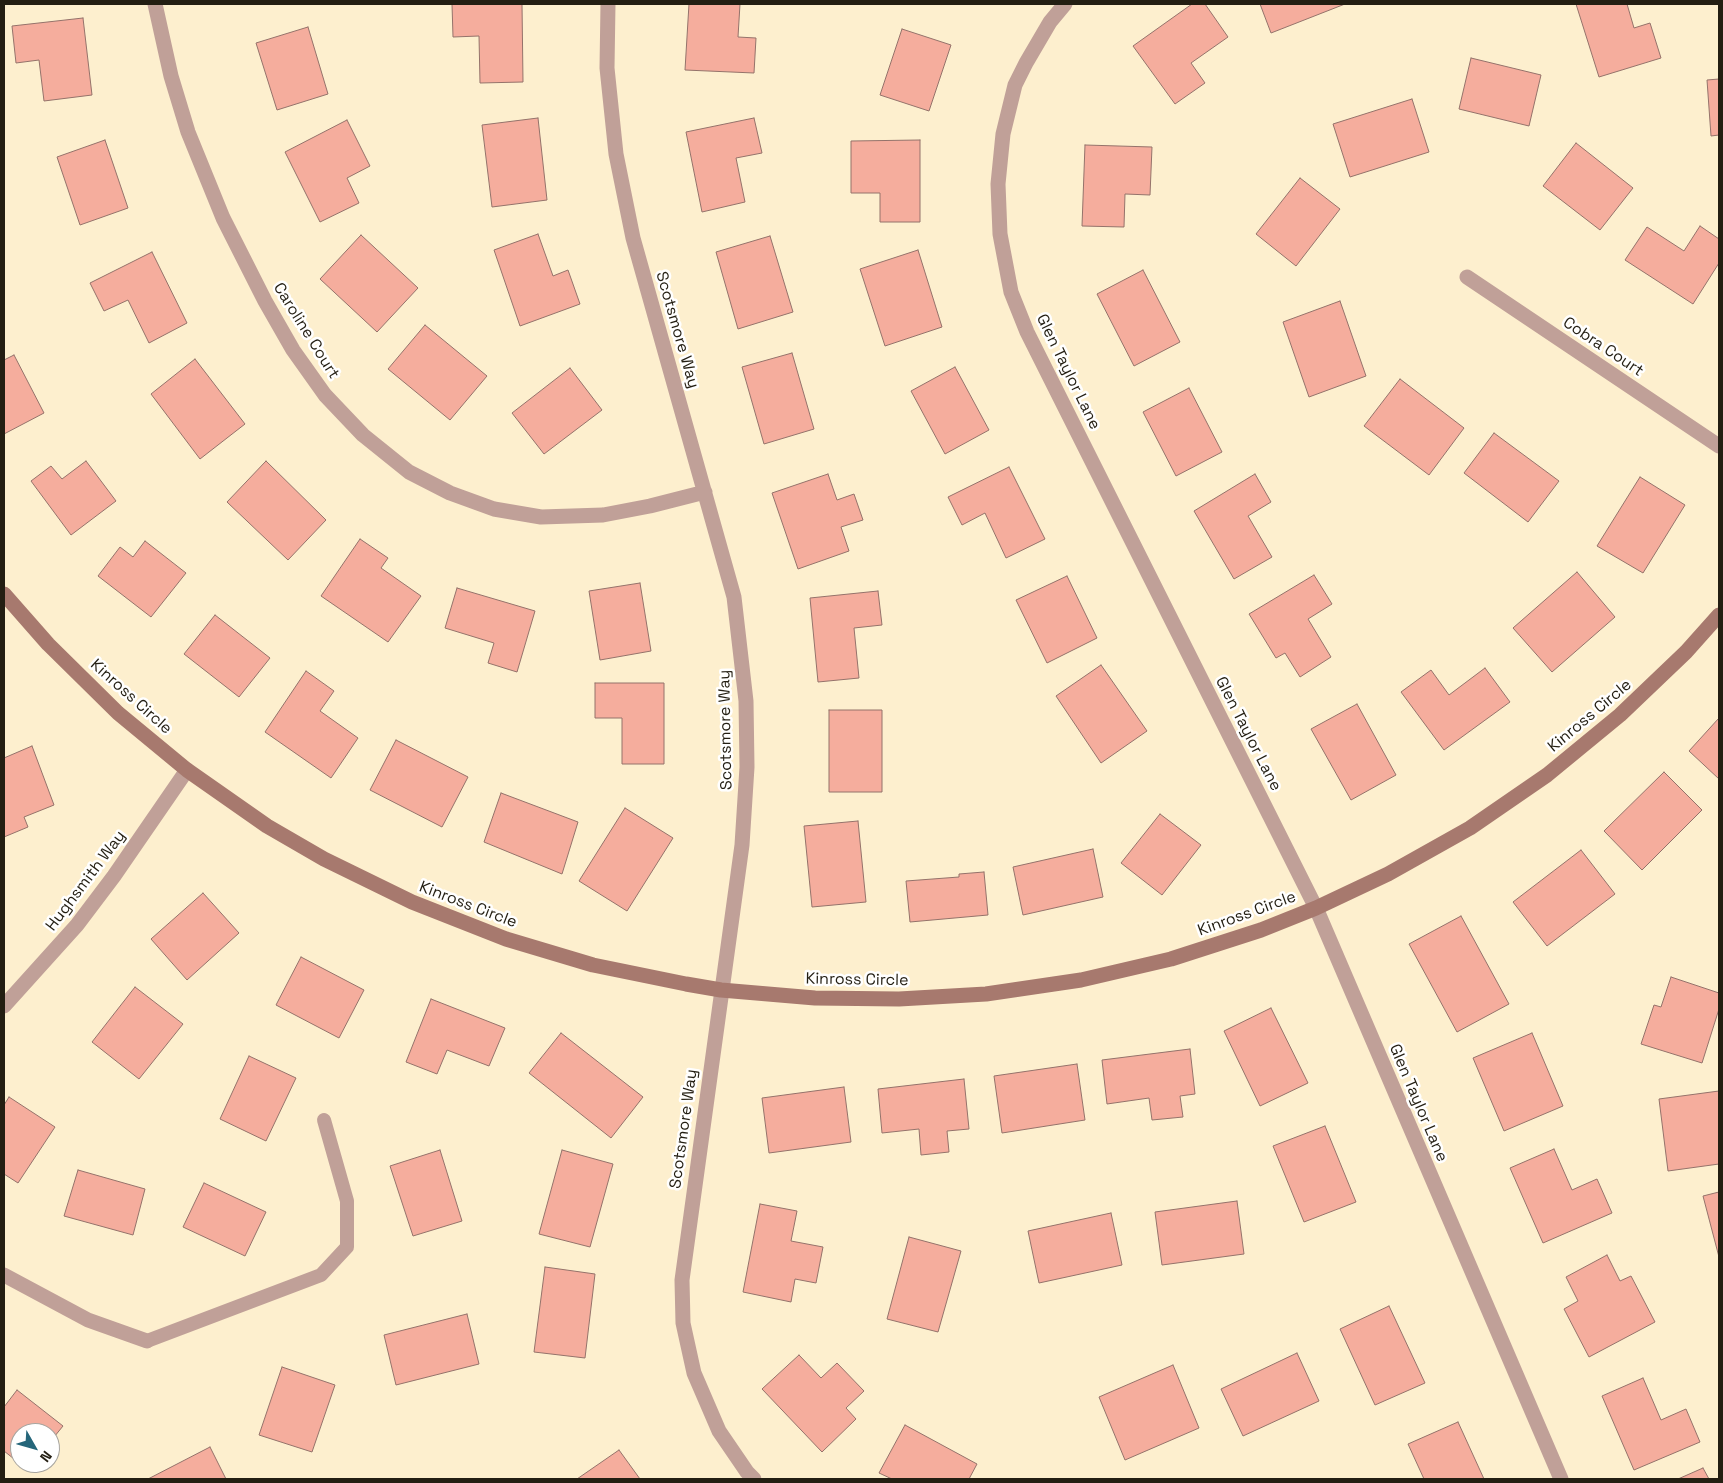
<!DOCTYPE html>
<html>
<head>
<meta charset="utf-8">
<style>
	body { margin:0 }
	#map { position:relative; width:1723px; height:1483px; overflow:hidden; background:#fdefce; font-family:"Space Grotesk",sans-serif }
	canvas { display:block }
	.frame { position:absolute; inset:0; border:5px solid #231e12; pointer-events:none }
	.north { position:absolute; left:10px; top:1423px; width:50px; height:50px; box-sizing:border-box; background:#fff; border:1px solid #a7a5a0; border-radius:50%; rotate:128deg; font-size:14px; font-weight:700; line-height:20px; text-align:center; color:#231e12 }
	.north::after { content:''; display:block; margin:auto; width:18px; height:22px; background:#25667a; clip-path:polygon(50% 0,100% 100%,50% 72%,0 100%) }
</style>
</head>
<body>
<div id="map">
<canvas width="1723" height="1483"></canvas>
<div class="frame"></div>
<div class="north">N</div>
</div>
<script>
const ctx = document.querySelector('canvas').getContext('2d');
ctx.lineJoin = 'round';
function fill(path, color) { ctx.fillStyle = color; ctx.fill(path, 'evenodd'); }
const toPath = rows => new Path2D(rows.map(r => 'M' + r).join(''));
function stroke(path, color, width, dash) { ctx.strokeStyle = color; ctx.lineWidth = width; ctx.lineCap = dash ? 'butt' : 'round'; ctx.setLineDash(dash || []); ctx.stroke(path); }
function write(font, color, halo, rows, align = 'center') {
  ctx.font = font + ' "Space Grotesk",sans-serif'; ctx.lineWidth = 5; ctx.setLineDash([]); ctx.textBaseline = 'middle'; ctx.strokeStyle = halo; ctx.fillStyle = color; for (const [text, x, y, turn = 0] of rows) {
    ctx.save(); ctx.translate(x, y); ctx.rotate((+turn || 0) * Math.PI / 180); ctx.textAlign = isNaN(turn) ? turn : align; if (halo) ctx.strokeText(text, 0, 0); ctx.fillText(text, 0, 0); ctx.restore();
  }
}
const building = toPath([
	[452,4,522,4,523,82,480,83,479,36,453,37,452,4],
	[689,4,740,4,738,37,756,38,754,73,685,70,689,4],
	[1192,4,1205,4,1228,37,1191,63,1205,83,1175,104,1133,46,1192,4],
	[1260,4,1345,4,1271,33,1260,4],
	[1576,4,1627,4,1634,28,1650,23,1661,58,1599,77,1576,4],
	[83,18,92,95,44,101,39,60,16,63,12,26,83,18],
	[308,27,328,94,277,110,256,43,308,27],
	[902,29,951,45,929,111,880,95,902,29],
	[1471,58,1541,75,1529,126,1459,109,1471,58],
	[1719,79,1719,135,1711,136,1707,80,1719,79],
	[1412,99,1429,152,1350,177,1333,124,1412,99],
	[538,118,547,200,492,207,482,125,538,118],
	[754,118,762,153,736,158,745,202,702,212,686,132,754,118],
	[347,120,370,166,347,178,359,203,320,222,285,152,347,120],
	[105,140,128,208,80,225,57,157,105,140],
	[920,140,920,222,880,222,880,193,851,193,851,141,920,140],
	[1576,143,1633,188,1600,230,1543,186,1576,143],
	[1085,145,1152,147,1150,195,1125,194,1124,227,1082,226,1085,145],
	[1300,178,1340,209,1296,266,1256,234,1300,178],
	[1700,226,1719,239,1719,263,1693,304,1625,260,1647,227,1684,251,1700,226],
	[538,234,553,276,568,270,580,304,520,326,494,250,538,234],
	[361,235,418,288,377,332,320,279,361,235],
	[770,236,793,312,738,329,716,252,770,236],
	[918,250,942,327,885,346,860,269,918,250],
	[152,252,187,323,149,343,128,300,104,311,90,283,152,252],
	[1143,270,1180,342,1134,366,1097,294,1143,270],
	[1340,301,1366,376,1309,397,1283,322,1340,301],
	[425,325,487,376,450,420,388,369,425,325],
	[792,353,814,429,764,444,742,367,792,353],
	[14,355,44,413,4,434,4,360,14,355],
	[195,359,245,424,200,459,151,394,195,359],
	[955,367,989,430,945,454,911,391,955,367],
	[570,368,602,410,544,454,512,413,570,368],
	[1400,379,1464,428,1429,475,1364,426,1400,379],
	[1189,388,1222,452,1176,476,1143,412,1189,388],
	[1494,433,1559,481,1528,522,1464,473,1494,433],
	[86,461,116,501,71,535,31,481,51,466,62,479,86,461],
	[266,461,326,520,288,560,227,502,266,461],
	[1009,467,1045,539,1006,558,985,513,962,525,948,497,1009,467],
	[828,474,837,500,854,494,863,520,841,527,849,551,798,569,772,493,828,474],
	[1255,474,1271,502,1248,516,1272,557,1234,579,1194,511,1255,474],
	[1640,477,1685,505,1643,573,1597,546,1640,477],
	[360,539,388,558,381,568,421,596,388,642,321,596,360,539],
	[145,541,186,573,151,617,98,576,120,547,133,557,145,541],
	[1577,572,1615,617,1552,672,1513,628,1577,572],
	[1314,575,1332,604,1308,619,1331,657,1300,677,1285,653,1276,658,1249,614,1314,575],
	[1067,576,1097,638,1047,663,1016,600,1067,576],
	[640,583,651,651,600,660,589,591,640,583],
	[457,588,535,611,517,672,488,663,494,643,445,628,457,588],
	[878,591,882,625,854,628,859,678,818,682,810,598,878,591],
	[215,615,270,658,239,697,184,654,215,615],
	[1101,665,1147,731,1101,763,1056,696,1101,665],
	[1485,668,1510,702,1444,750,1401,692,1431,670,1449,695,1485,668],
	[306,671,334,691,320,711,358,738,331,778,265,732,306,671],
	[595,683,664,683,664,764,622,764,622,718,595,718,595,683],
	[1357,704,1396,775,1351,800,1311,729,1357,704],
	[829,710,882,710,882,792,829,792,829,710],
	[1719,718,1719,779,1689,751,1719,718],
	[396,740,468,777,442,827,370,790,396,740],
	[32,746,54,805,24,817,28,827,4,837,4,758,32,746],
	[1664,772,1702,810,1642,870,1604,831,1664,772],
	[501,793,578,822,562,874,484,842,501,793],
	[625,808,673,838,627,911,579,881,625,808],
	[1160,814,1201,845,1162,895,1121,863,1160,814],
	[858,821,866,902,812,907,804,826,858,821],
	[1093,849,1103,897,1023,915,1013,867,1093,849],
	[1581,850,1615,894,1547,946,1513,902,1581,850],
	[984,872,988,915,910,922,906,881,959,877,959,874,984,872],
	[203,893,239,933,187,980,151,939,203,893],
	[1461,916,1509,1004,1457,1032,1409,944,1461,916],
	[301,957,364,990,339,1038,276,1005,301,957],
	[1671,977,1719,993,1719,1009,1702,1063,1641,1044,1654,1005,1661,1007,1671,977],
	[135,987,183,1024,139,1079,92,1042,135,987],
	[431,999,505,1028,489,1066,447,1050,437,1074,406,1062,431,999],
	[1271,1008,1308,1083,1260,1106,1224,1031,1271,1008],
	[561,1033,643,1097,611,1138,529,1073,561,1033],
	[1532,1033,1563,1106,1504,1131,1473,1058,1532,1033],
	[1190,1049,1195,1094,1180,1096,1183,1117,1152,1120,1149,1098,1107,1104,1102,1060,1190,1049],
	[249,1056,296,1078,266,1141,220,1119,249,1056],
	[1077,1064,1085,1120,1002,1133,994,1076,1077,1064],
	[964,1079,969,1129,947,1131,949,1152,921,1155,919,1129,882,1133,878,1089,964,1079],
	[844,1087,851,1142,769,1153,762,1098,844,1087],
	[1719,1091,1719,1164,1668,1171,1659,1099,1719,1091],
	[9,1097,55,1127,18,1183,4,1174,4,1105,9,1097],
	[1325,1126,1356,1202,1304,1222,1273,1146,1325,1126],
	[1554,1149,1572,1190,1597,1179,1612,1213,1543,1243,1510,1168,1554,1149],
	[440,1150,462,1221,413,1236,390,1166,440,1150],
	[562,1150,613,1164,590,1247,539,1234,562,1150],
	[78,1170,145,1189,133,1235,64,1216,78,1170],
	[204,1183,266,1212,245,1256,183,1227,204,1183],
	[1719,1192,1719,1257,1703,1196,1719,1192],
	[1237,1201,1244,1254,1162,1265,1155,1212,1237,1201],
	[760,1204,797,1211,791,1241,823,1247,816,1283,795,1279,791,1302,743,1292,760,1204],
	[1111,1213,1122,1265,1039,1283,1028,1231,1111,1213],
	[909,1237,961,1251,938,1332,887,1319,909,1237],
	[1607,1255,1620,1281,1631,1276,1655,1322,1589,1357,1564,1309,1578,1301,1566,1277,1607,1255],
	[545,1267,595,1274,585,1358,534,1352,545,1267],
	[1389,1306,1425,1383,1375,1405,1340,1329,1389,1306],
	[467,1314,479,1364,396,1385,384,1335,467,1314],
	[1297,1353,1319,1401,1243,1436,1221,1389,1297,1353],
	[799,1355,821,1378,837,1363,864,1391,846,1408,856,1419,822,1452,762,1389,799,1355],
	[1173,1365,1199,1428,1125,1460,1099,1397,1173,1365],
	[282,1367,335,1385,312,1452,259,1435,282,1367],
	[1643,1378,1661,1420,1686,1409,1700,1442,1634,1470,1602,1396,1643,1378],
	[17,1390,63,1426,50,1442,50,1433,20,1433,20,1463,34,1463,28,1470,4,1451,4,1407,17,1390],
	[1458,1422,1484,1479,1424,1479,1408,1444,1458,1422],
	[905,1425,977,1464,969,1479,892,1479,879,1473,905,1425],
	[210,1447,226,1479,148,1479,210,1447],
	[619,1450,640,1479,577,1479,619,1450],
	[1703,1468,1709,1479,1678,1479,1703,1468]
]);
fill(building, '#f5ad9d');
stroke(building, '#94726a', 1);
stroke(toPath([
	[147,1341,321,1275,347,1247,347,1201,324,1120]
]), '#c0a098', 14);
stroke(toPath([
	[155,4,171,76,188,132,223,218,265,301,293,350,325,395,363,435,409,472,450,493,494,509,541,517,603,515,650,506,705,492],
	[608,4,607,68,616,154,633,238,734,597,746,701,747,767,742,845,682,1280,683,1323,694,1373,719,1431,747,1472,754,1479],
	[1065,4,1050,22,1026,63,1015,85,1003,134,998,184,1000,234,1011,292,1027,332,1316,908,1561,1479],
	[1467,277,1719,446],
	[4,1006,77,925,114,876,187,770],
	[4,1275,88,1320,147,1341]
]), '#c0a098', 15);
stroke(toPath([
	[4,594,48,644,118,713,187,770,267,826,324,859,412,902,506,939,593,965,686,984,721,990,815,998,899,999,986,994,1081,980,1171,959,1261,930,1316,908,1388,874,1470,828,1547,775,1620,715,1686,652,1719,615]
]), '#a7796e', 15);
write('16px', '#231e12', '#fff', [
	["Scotsmore Way",677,330,74],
	["Caroline Court",306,331,58],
	["Cobra Court",1603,347,34],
	["Glen Taylor Lane",1068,372,64],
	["Kinross Circle",131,697,42],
	["Kinross Circle",1590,716,-40],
	["Scotsmore Way",726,730,-91],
	["Glen Taylor Lane",1248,734,63],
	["Hughsmith Way",86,881,-53],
	["Kinross Circle",468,905,21],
	["Kinross Circle",1247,914,-20],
	["Kinross Circle",857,980,1],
	["Glen Taylor Lane",1418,1103,67],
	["Scotsmore Way",684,1129,-82]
]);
</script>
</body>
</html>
